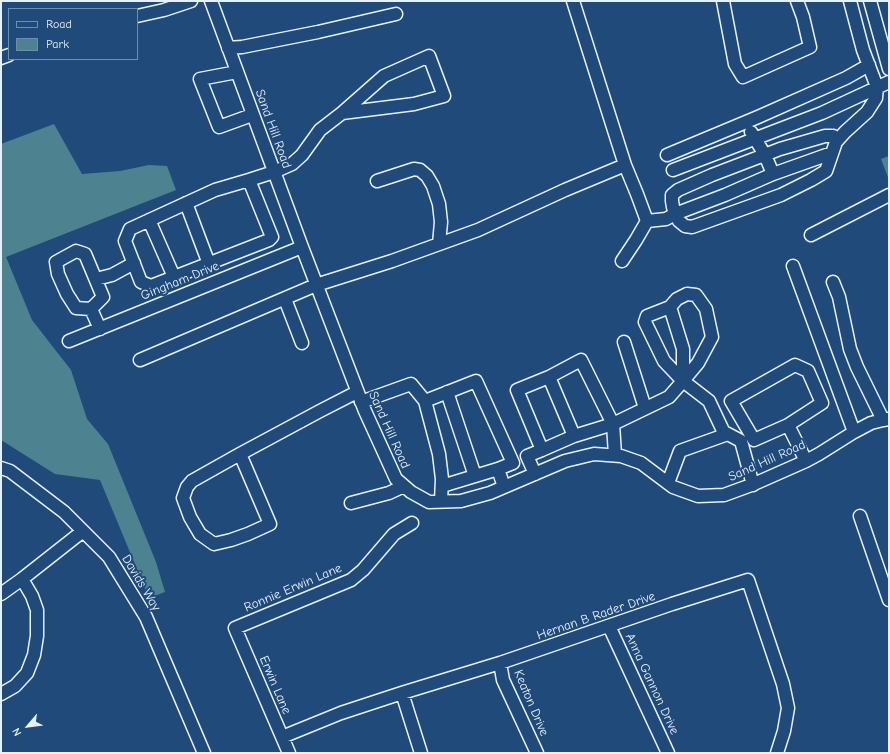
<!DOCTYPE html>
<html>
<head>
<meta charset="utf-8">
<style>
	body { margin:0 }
	#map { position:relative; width:890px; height:754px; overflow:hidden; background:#1f4a7a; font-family:"Comic Neue",sans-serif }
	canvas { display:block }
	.frame { position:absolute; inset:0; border:2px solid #e8f1f8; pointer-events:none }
	.legend { position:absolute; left:8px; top:8px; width:130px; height:52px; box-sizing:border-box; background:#1f4a7a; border:1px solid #6f8dac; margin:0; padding:5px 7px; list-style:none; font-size:12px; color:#e8f1f8 }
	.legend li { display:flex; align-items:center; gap:8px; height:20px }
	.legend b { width:20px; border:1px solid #6f8dac }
	.north { position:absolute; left:8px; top:706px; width:40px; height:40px; -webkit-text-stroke:3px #1f4a7a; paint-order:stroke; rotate:242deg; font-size:11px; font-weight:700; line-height:16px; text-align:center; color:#e8f1f8 }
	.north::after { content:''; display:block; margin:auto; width:14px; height:18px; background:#e8f1f8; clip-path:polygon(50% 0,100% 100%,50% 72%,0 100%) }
</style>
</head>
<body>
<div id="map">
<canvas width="890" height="754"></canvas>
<div class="frame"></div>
<ul class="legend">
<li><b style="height:5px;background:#1f4a7a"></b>Road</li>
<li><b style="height:11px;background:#4d8391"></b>Park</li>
</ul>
<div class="north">N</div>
</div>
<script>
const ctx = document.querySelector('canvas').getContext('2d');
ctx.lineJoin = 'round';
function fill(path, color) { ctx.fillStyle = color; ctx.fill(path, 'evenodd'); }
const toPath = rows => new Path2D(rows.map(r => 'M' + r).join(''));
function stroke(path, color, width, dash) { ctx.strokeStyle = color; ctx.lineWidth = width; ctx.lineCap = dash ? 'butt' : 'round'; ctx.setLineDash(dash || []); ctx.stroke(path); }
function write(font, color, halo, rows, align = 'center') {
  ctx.font = font + ' "Comic Neue",sans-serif'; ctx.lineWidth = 4; ctx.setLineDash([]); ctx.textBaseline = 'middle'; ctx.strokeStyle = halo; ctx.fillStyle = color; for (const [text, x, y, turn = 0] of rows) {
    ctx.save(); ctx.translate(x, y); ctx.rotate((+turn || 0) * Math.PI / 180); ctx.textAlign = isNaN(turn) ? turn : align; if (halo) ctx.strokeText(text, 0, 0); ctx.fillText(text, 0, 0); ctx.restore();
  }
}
fill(toPath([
	[54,124,82,174,120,171,149,165,167,166,176,190,6,257,32,320,71,370,87,419,108,444,156,562,165,592,149,598,100,480,55,474,1,440,1,144],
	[889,156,889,180,881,159]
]), '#4d8391');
const minor = toPath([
	[211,1,302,247,365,411,396,479,411,492,429,502,461,501,490,493,565,461,594,454,621,456,641,463,673,487,698,496,724,495,754,484,806,461,819,454,854,432,871,423,883,420,889,419],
	[723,1,735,64,743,77,810,47,803,17,797,1],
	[870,1,889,69],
	[137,16,164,10,191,1],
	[228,48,242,47,318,32,396,14],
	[1,58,9,55],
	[237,72,200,79,219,127,252,115],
	[751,132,765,155,773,174],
	[836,142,833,136,825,136,780,149,712,175,678,190,672,195,672,201,673,207,675,214,679,221,685,226,692,227,781,195,811,180,826,171,836,142,845,132,867,112,876,98,877,87,863,50,850,1],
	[667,155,758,117,846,78,869,65],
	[673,170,822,113,889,82],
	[249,180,272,237,269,240,151,286,141,282,125,241,130,229,215,190,249,180,274,172,292,164,302,155,320,130,342,113,414,104,444,96,429,56,384,76,342,113],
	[377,181,414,169,420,170,427,176,433,186,439,204,441,222,439,244],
	[186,203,209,264],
	[149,220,174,277],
	[647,221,666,219,675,214,725,195,773,174,832,153],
	[811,235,889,195],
	[622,261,636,240,647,221,637,194,625,165],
	[793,266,854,432],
	[96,279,112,275,134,263],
	[833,282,839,297,850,349,857,367,883,420],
	[687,294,696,295,706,309,712,337,698,363,683,381,683,349,670,307,677,299,687,294],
	[285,299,302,343],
	[670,307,647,316,645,322,664,361,683,381],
	[91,309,103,297,85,254,76,251,56,262,58,274,67,294,76,308,91,309,100,329],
	[69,341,302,247],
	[624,342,645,408],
	[140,360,316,285,392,261,478,230,565,190,625,165,573,1],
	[549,377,581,360,613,424,615,455],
	[447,392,475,476],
	[425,401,439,454,442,479,441,501],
	[361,402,411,384,425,401,476,381,513,463,498,469,504,487],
	[788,425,822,403,808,371,795,365,731,401,754,440,788,425,806,461],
	[724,432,741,441,753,485],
	[574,436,613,424,669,397,683,381,709,401,725,435,680,451,668,483],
	[240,454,270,524,248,534,231,540,214,544,200,534,190,517,183,498,187,487,192,481,240,454,320,411,357,392],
	[1,468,10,471,64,512,109,557,146,617,204,753],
	[535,474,527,456,542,450,517,390,549,377,574,436,542,450],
	[442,486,498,469],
	[351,503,389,493,404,486],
	[860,516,889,600],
	[1,594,22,579,83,531],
	[609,626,668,753],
	[500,663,503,680,537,753],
	[402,693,421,753],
	[1,694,15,686,27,673,34,655,37,636,37,610,32,596,22,579],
	[282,737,341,713,402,693,500,663,672,604,748,580,783,684,788,708,784,731,777,753],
	[289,753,235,628,351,580,363,570,394,534,412,523]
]);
stroke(minor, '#e8f1f8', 15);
stroke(minor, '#1f4a7a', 12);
write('13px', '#e8f1f8', '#1f4a7a', [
	["Sand Hill Road",273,129,70],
	["Gingham Drive",180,281,-22],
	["Sand Hill Road",389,430,66],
	["Sand Hill Road",767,461,-24],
	["Davids Way",141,583,59],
	["Ronnie Erwin Lane",293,588,-23],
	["Hernan B Rader Drive",596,616,-19],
	["Anna Gannon Drive",652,684,65],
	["Erwin Lane",275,685,67],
	["Keaton Drive",531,703,67]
]);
</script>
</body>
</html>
